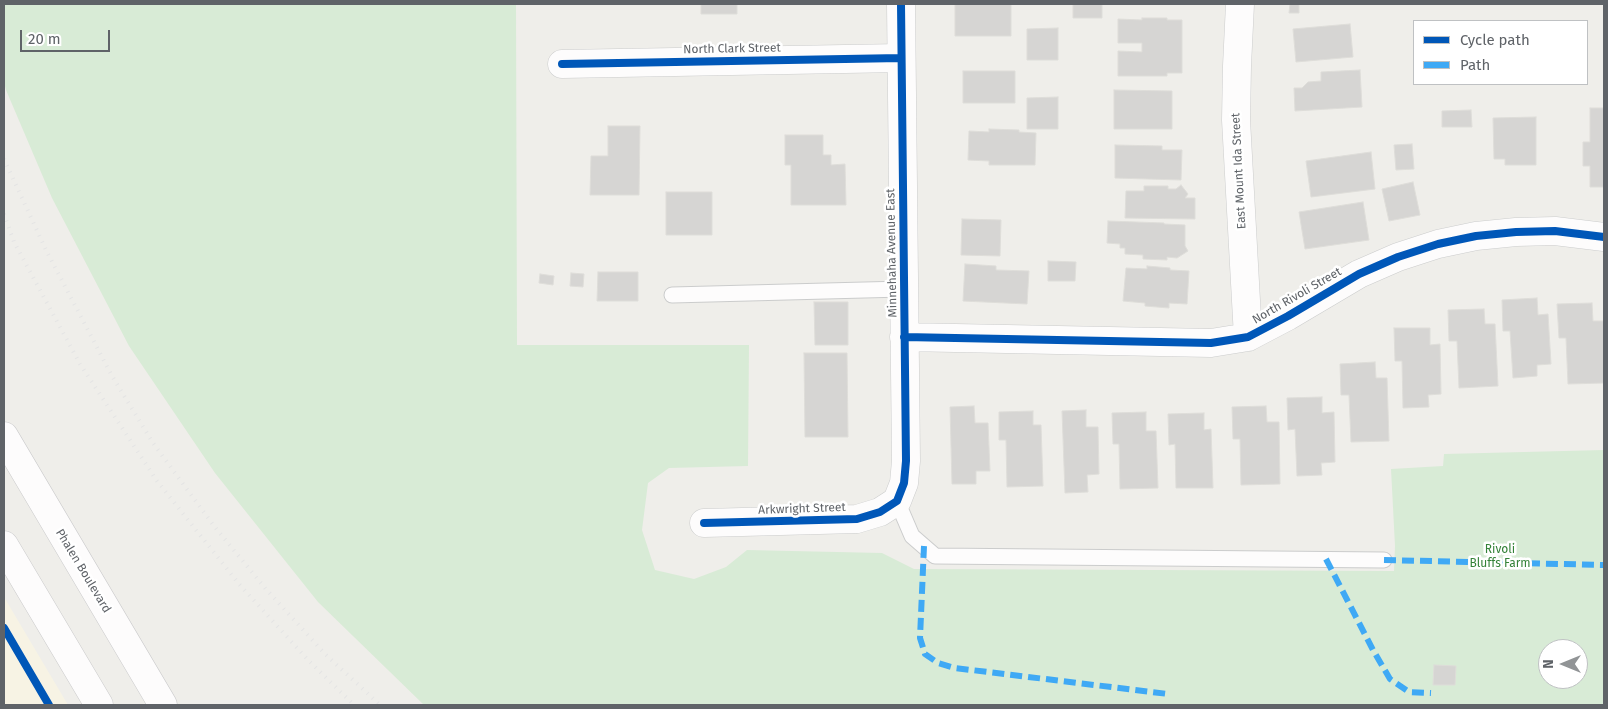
<!DOCTYPE html>
<html>
<head>
<meta charset="utf-8">
<style>
	body { margin:0 }
	#map { position:relative; width:1608px; height:709px; overflow:hidden; background:#efeeea; font-family:"Fira Sans",sans-serif }
	canvas { display:block }
	.frame { position:absolute; inset:0; border:5px solid #5f6368; pointer-events:none }
	.legend { position:absolute; left:1413px; top:20px; width:175px; height:65px; box-sizing:border-box; background:#fff; border:1px solid #bfc1c3; margin:0; padding:6px 9px; list-style:none; font-size:15px; color:#5f6368 }
	.legend li { display:flex; align-items:center; gap:10px; height:25px }
	.legend b { width:25px; border:1px solid #bfc1c3 }
	.north { position:absolute; left:1538px; top:639px; width:50px; height:50px; box-sizing:border-box; background:#fff; border:1px solid #bfc1c3; border-radius:50%; rotate:270deg; font-size:14px; font-weight:700; line-height:20px; text-align:center; color:#5f6368 }
	.north::after { content:''; display:block; margin:auto; width:18px; height:22px; background:#919496; clip-path:polygon(50% 0,100% 100%,50% 72%,0 100%) }
	.scale { position:absolute; left:20px; top:30px; width:90px; height:22px; box-sizing:border-box; border:2px solid #5f6368; border-top:0; padding-left:6px; font-size:15px; line-height:18px; white-space:nowrap; color:#5f6368; -webkit-text-stroke:4px #fff; paint-order:stroke }
</style>
</head>
<body>
<div id="map">
<canvas width="1608" height="709"></canvas>
<div class="frame"></div>
<ul class="legend">
<li><b style="height:6px;background:#0057b8"></b>Cycle path</li>
<li><b style="height:6px;background:#3fa9f5"></b>Path</li>
</ul>
<div class="north">N</div>
<div class="scale">20 m</div>
</div>
<script>
const ctx = document.querySelector('canvas').getContext('2d');
ctx.lineJoin = 'round';
function fill(path, color) { ctx.fillStyle = color; ctx.fill(path, 'evenodd'); }
const toPath = rows => new Path2D(rows.map(r => 'M' + r).join(''));
function stroke(path, color, width, dash) { ctx.strokeStyle = color; ctx.lineWidth = width; ctx.lineCap = dash ? 'butt' : 'round'; ctx.setLineDash(dash || []); ctx.stroke(path); }
function write(font, color, halo, rows, align = 'center') {
  ctx.font = font + ' "Fira Sans",sans-serif'; ctx.lineWidth = 5; ctx.setLineDash([]); ctx.textBaseline = 'middle'; ctx.strokeStyle = halo; ctx.fillStyle = color; for (const [text, x, y, turn = 0] of rows) {
    ctx.save(); ctx.translate(x, y); ctx.rotate((+turn || 0) * Math.PI / 180); ctx.textAlign = isNaN(turn) ? turn : align; if (halo) ctx.strokeText(text, 0, 0); ctx.fillText(text, 0, 0); ctx.restore();
  }
}
fill(toPath([
	[4,597,68,705,4,705]
]), '#f7f3e4');
fill(toPath([
	[4,4,516,4,517,345,749,345,748,466,669,468,648,483,642,530,655,570,694,579,726,567,747,550,882,553,914,569,1394,571,1395,546,1391,469,1443,466,1444,454,1604,450,1604,705,424,705,318,602,215,473,129,346,52,198,6,90,4,82],
	[1548,649,1578,649,1578,679,1548,679]
]), '#d8ebd6');
const building = toPath([
	[701,4,737,4,737,14,701,14,701,4],
	[955,4,1011,4,1011,36,955,36,955,4],
	[1073,4,1102,4,1102,18,1073,18,1073,4],
	[1290,4,1299,4,1299,13,1289,13,1290,4],
	[1142,18,1167,18,1167,20,1182,20,1182,73,1167,73,1167,76,1118,76,1118,51,1142,52,1142,43,1118,43,1118,19,1142,20,1142,18],
	[1350,24,1353,57,1296,62,1293,29,1350,24],
	[1058,28,1058,60,1027,60,1027,29,1058,28],
	[1360,70,1362,107,1295,111,1294,88,1302,88,1308,82,1321,81,1321,72,1360,70],
	[963,71,1015,71,1015,103,963,103,963,71],
	[1114,90,1172,91,1172,129,1114,129,1114,90],
	[1058,97,1058,129,1027,129,1027,98,1058,97],
	[1590,108,1604,108,1604,187,1590,187,1590,166,1583,166,1583,142,1590,142,1590,108],
	[1471,110,1472,127,1442,127,1442,111,1471,110],
	[1536,117,1536,165,1505,165,1505,159,1494,159,1493,118,1536,117],
	[608,126,640,126,639,195,590,195,591,156,608,156,608,126],
	[989,129,1019,130,1019,132,1036,133,1035,165,989,165,989,161,968,160,969,131,989,132,989,129],
	[785,135,823,135,823,155,831,155,831,165,845,164,846,205,791,205,791,165,785,165,785,135],
	[1412,144,1414,169,1396,170,1394,145,1412,144],
	[1115,145,1162,146,1162,150,1182,150,1181,180,1115,178,1115,145],
	[1371,152,1375,189,1311,197,1306,161,1371,152],
	[1413,182,1420,215,1389,221,1382,189,1413,182],
	[1181,185,1188,194,1185,198,1195,198,1195,219,1125,218,1126,191,1144,191,1144,186,1168,186,1168,189,1176,189,1181,185],
	[666,192,712,192,712,235,666,235,666,192],
	[1363,202,1369,240,1305,249,1299,212,1363,202],
	[962,219,1001,220,1000,256,961,255,962,219],
	[1108,221,1164,223,1164,224,1185,225,1185,246,1188,251,1177,258,1167,257,1167,260,1143,259,1143,255,1125,254,1125,248,1120,248,1120,244,1107,243,1108,221],
	[1048,261,1076,262,1075,281,1048,281,1048,261],
	[965,264,996,266,996,270,1029,271,1027,304,963,301,965,264],
	[1147,266,1170,268,1170,270,1189,271,1187,304,1169,303,1169,308,1145,306,1145,303,1123,301,1126,268,1147,269,1147,266],
	[598,272,638,272,638,301,597,301,598,272],
	[571,273,584,274,583,287,570,286,571,273],
	[540,274,554,276,553,285,539,283,540,274],
	[1537,298,1538,315,1548,314,1551,364,1537,365,1537,376,1513,378,1510,331,1503,331,1502,300,1537,298],
	[814,302,848,302,848,345,815,345,814,302],
	[1592,303,1593,321,1604,321,1604,383,1568,384,1566,338,1559,338,1557,304,1592,303],
	[1484,309,1485,324,1495,324,1498,386,1459,388,1457,341,1449,341,1448,310,1484,309],
	[1394,328,1430,328,1430,345,1440,344,1441,394,1428,395,1429,407,1403,408,1402,361,1395,361,1394,328],
	[804,353,847,353,848,437,805,437,804,353],
	[1375,362,1376,378,1387,378,1389,441,1351,442,1349,395,1341,395,1340,364,1375,362],
	[1322,397,1322,413,1334,412,1335,462,1321,463,1322,475,1297,476,1295,429,1288,430,1287,398,1322,397],
	[974,406,975,423,988,423,990,471,976,471,976,484,952,484,950,407,974,406],
	[1266,406,1267,422,1279,422,1280,484,1241,485,1240,439,1233,439,1232,407,1266,406],
	[1086,410,1086,427,1098,427,1099,474,1087,475,1088,492,1065,493,1062,411,1086,410],
	[1033,411,1033,425,1041,425,1043,486,1007,487,1006,440,999,440,999,412,1033,411],
	[1146,412,1146,431,1156,431,1158,488,1120,489,1119,444,1113,444,1112,413,1146,412],
	[1204,413,1204,430,1211,429,1213,488,1176,488,1175,444,1169,445,1168,414,1204,413],
	[1434,665,1456,666,1455,685,1433,685,1434,665]
]);
fill(building, '#d6d5d3');
stroke(building, '#deddd9', 1);
const lane = toPath([
	[672,295,903,289],
	[897,501,912,536,935,556,1384,560]
]);
const street = toPath([
	[1240,4,1237,66,1236,120,1248,337],
	[562,64,901,58],
	[904,337,1211,343,1248,337,1288,316,1359,274,1398,257,1438,244,1476,236,1516,232,1555,231,1604,237],
	[704,523,857,519,880,512,897,501,904,483,906,461,901,4]
]);
const secondary = toPath([
	[4,436,163,705],
	[4,545,99,705]
]);
stroke(lane, '#cbcccc', 17);
stroke(street, '#cbcccc', 29);
stroke(secondary, '#cacacb', 29);
stroke(lane, '#fdfcfc', 15);
stroke(street, '#fdfcfc', 28);
stroke(secondary, '#fdfcfc', 28);
stroke(toPath([
	[4,159,46,250,112,376,153,443,214,526,265,588,325,654,380,705],
	[4,214,14,242,80,364,157,481,239,584,308,660,354,705]
]), '#e4e4e4', 4, [1, 6]);
stroke(toPath([
	[924,546,920,638,925,654,938,663,955,668,1168,694],
	[1326,559,1373,650,1390,679,1409,692,1431,693],
	[1384,560,1604,565]
]), '#3fa9f5', 6, [12, 6]);
stroke(toPath([
	[562,64,901,58],
	[904,337,1211,343,1248,337,1288,316,1359,274,1398,257,1438,244,1476,236,1516,232,1555,231,1604,237],
	[704,523,857,519,880,512,897,501,904,483,906,461,901,4],
	[4,628,49,705]
]), '#0057b8', 8);
write('12px', '#5f6368', '#fff', [
	["North Clark Street",732,49,-1],
	["East Mount Ida Street",1239,171,-93],
	["Minnehaha Avenue East",892,253,-91],
	["North Rivoli Street",1297,296,-30],
	["Arkwright Street",802,509,-2],
	["Phalen Boulevard",83,571,59]
]);
write('12px', '#348238', '#fff', [
	["Rivoli",1500,550],
	["Bluffs Farm",1500,564]
]);
</script>
</body>
</html>
